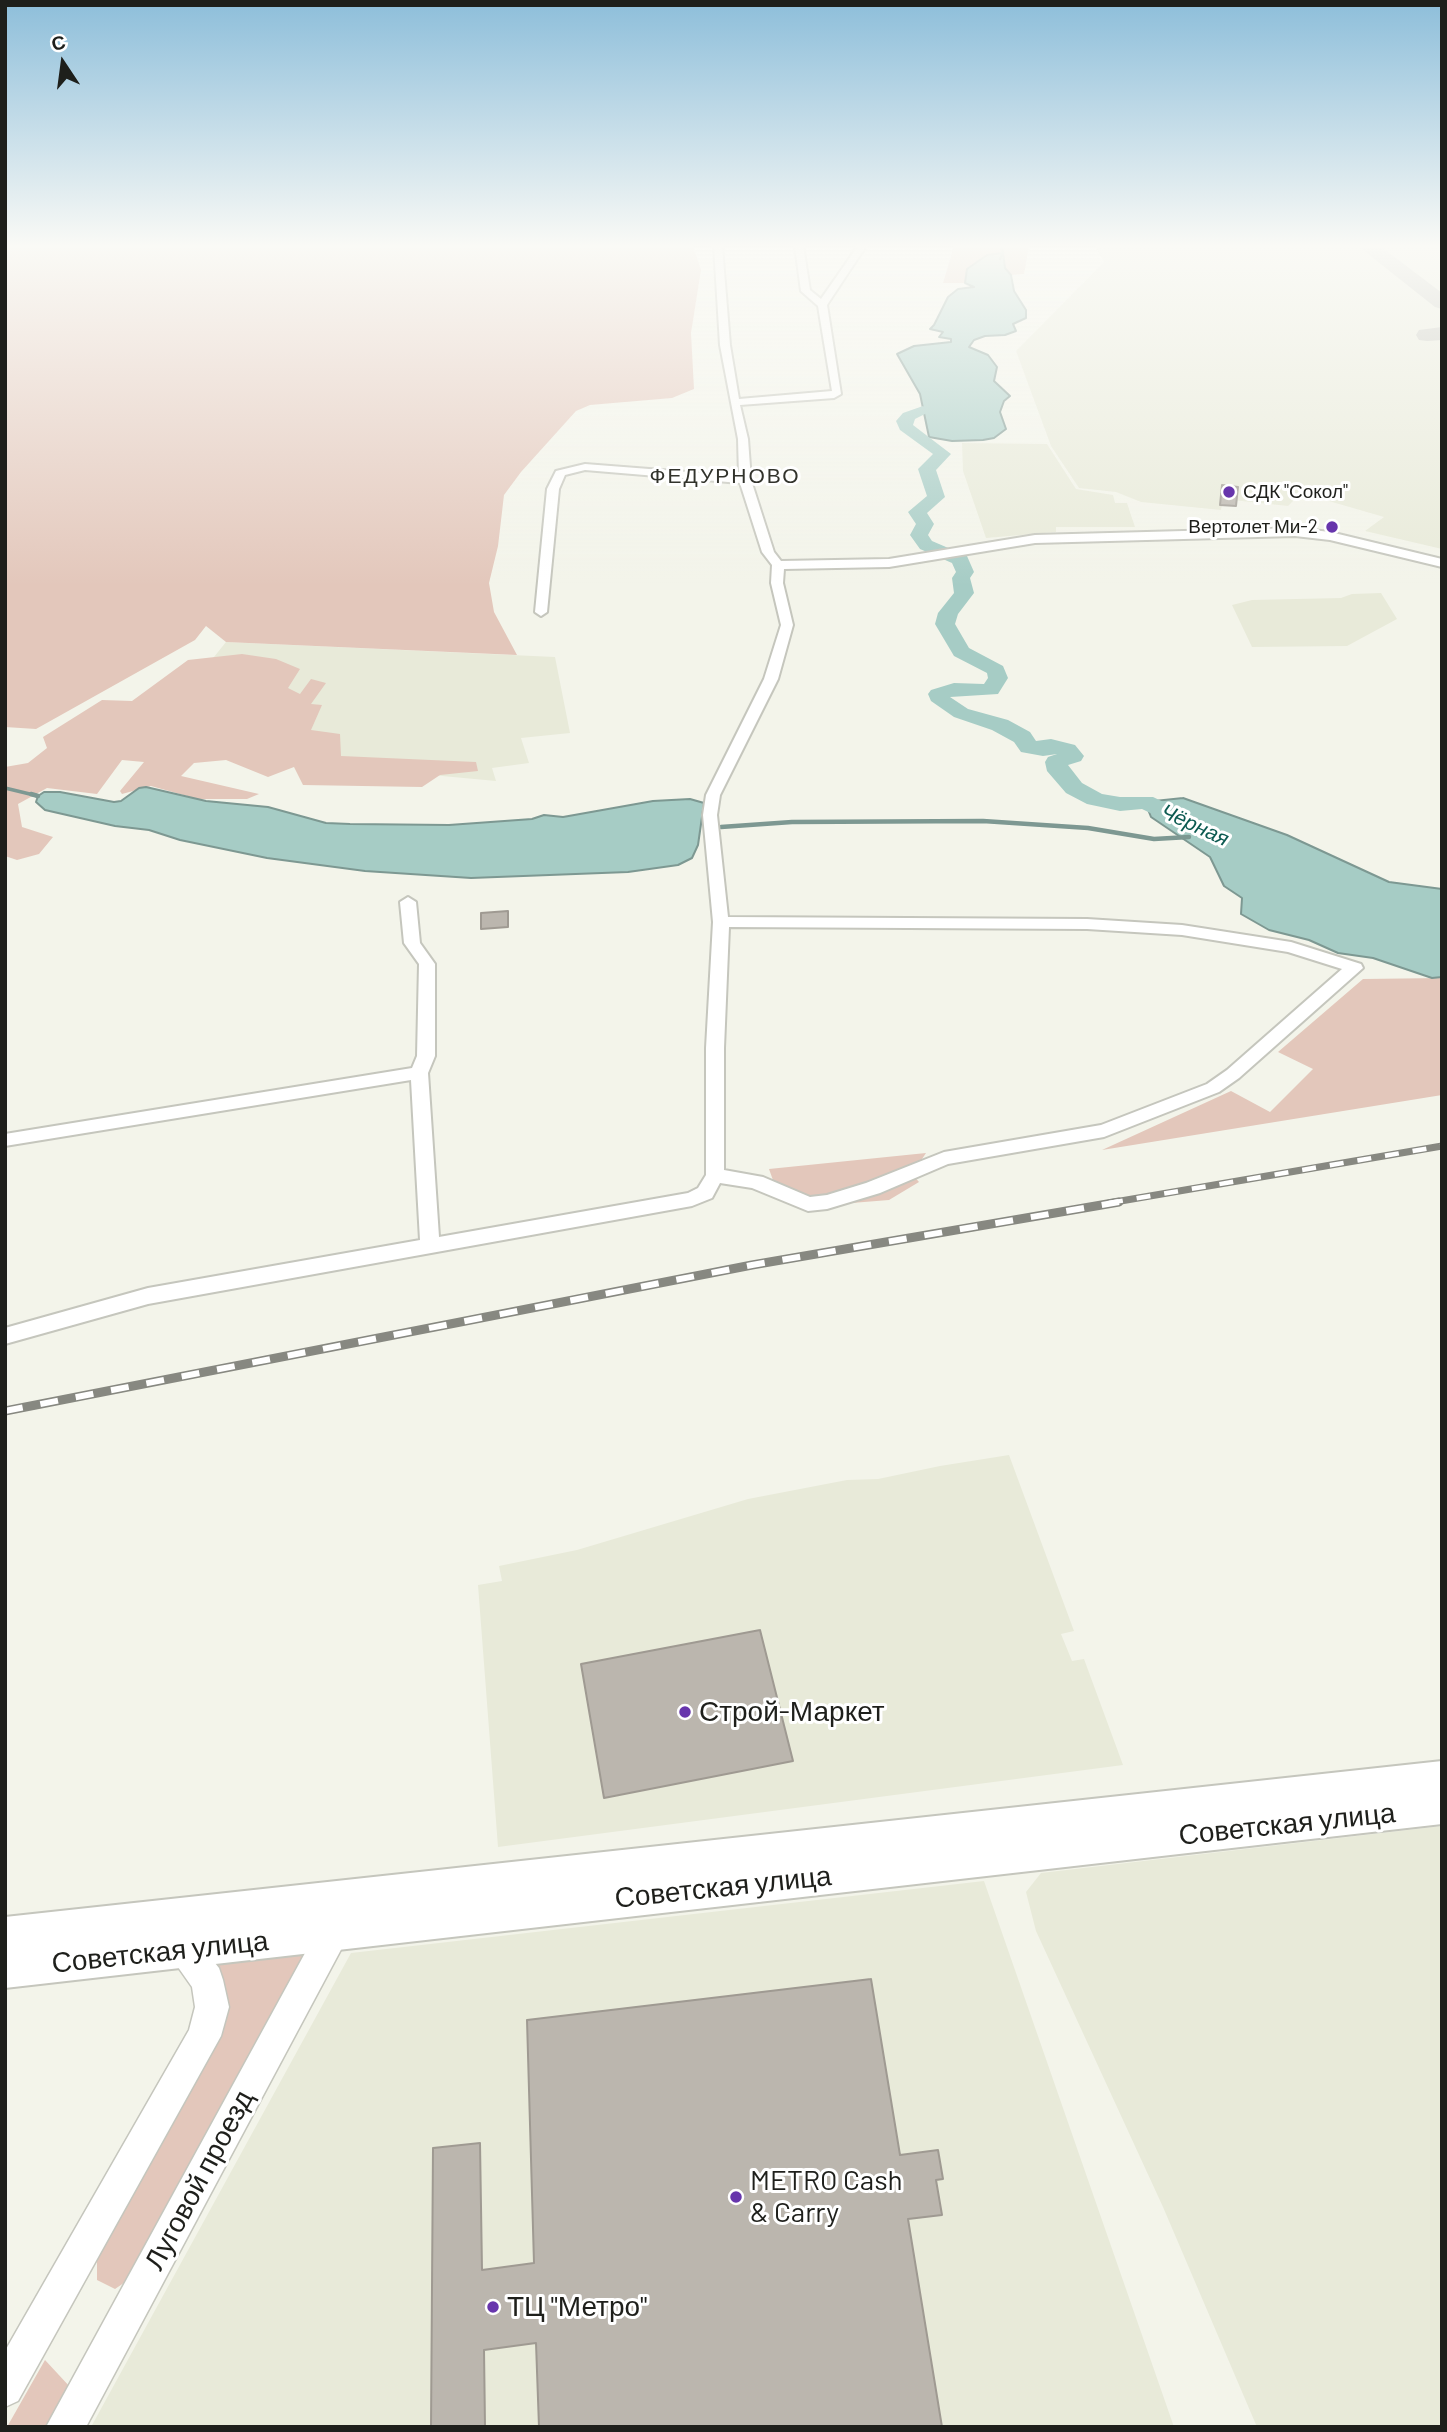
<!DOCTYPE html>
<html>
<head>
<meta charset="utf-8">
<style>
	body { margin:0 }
	#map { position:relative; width:1447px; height:2432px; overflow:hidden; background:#f3f4ea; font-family:Barlow,sans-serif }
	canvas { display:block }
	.frame { position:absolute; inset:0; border:7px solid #1e1f1b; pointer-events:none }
	.north { position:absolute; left:28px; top:28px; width:70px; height:70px; -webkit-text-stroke:5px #fff; paint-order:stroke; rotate:347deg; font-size:19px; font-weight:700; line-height:28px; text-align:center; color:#1e1f1b }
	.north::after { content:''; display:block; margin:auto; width:24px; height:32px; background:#1e1f1b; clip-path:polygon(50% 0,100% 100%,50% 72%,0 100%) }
</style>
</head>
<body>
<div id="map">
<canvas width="1447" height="2432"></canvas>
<div class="frame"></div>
<div class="north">С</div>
</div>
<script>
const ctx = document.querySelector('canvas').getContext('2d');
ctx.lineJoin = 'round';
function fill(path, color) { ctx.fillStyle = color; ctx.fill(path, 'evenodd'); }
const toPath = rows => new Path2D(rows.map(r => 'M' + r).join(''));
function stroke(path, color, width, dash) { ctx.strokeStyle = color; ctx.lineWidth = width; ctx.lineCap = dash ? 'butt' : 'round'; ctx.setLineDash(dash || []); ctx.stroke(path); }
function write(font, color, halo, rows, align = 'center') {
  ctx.font = font + ' Barlow,sans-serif'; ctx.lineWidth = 6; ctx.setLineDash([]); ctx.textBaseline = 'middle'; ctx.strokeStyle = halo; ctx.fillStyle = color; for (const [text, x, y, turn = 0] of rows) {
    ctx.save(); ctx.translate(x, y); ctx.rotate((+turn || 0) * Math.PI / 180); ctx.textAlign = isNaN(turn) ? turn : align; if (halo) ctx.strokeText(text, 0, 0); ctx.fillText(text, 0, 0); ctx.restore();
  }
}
fill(toPath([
	[1095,246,1442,246,1442,549,1365,531,1384,517,1301,493,1288,506,1223,499,1221,510,1141,502,1116,492,1079,488,1051,446,1016,351,1104,262],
	[962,443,1047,444,1076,489,1113,495,1115,503,1127,503,1135,527,1056,527,1056,532,986,538,963,471],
	[1381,593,1397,619,1347,646,1252,647,1232,605,1252,600,1341,598,1352,594],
	[226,642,555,657,570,733,521,738,529,763,492,768,496,781,141,748],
	[1009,1455,1074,1631,1061,1634,1072,1661,1084,1659,1123,1765,498,1847,478,1585,502,1581,499,1566,577,1550,748,1499,847,1480,878,1479,940,1466],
	[1442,1826,1442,2427,1257,2427,1163,2207,1036,1931,1026,1892,1041,1873],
	[984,1881,1174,2427,91,2427,351,1953]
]), '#e8ead9');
fill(toPath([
	[5,246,693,246,701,270,691,333,694,389,672,398,590,405,576,411,521,472,504,495,498,546,489,583,494,612,517,655,226,642,206,626,195,640,36,729,5,727],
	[954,246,1029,246,1024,274,1011,275,1005,268,1003,254,987,255,967,269,965,283,943,283],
	[242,654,276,659,300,669,288,688,300,694,311,679,326,683,311,704,322,705,311,730,340,734,341,756,476,762,478,771,440,775,422,787,303,785,294,767,268,777,226,760,194,763,181,776,259,794,247,799,198,799,151,786,122,794,120,791,144,762,122,760,97,794,47,788,18,804,22,827,53,837,39,854,17,860,5,856,5,767,28,763,47,748,43,737,102,700,132,701,188,660],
	[1442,978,1442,1095,1102,1150,1231,1091,1270,1112,1313,1069,1278,1052,1363,979],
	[926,1153,912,1174,919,1182,889,1200,839,1204,812,1202,774,1183,769,1169],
	[311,1948,134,2276,115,2289,97,2280,97,2251,224,2018,216,1960],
	[45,2360,71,2388,50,2427,7,2427]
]), '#e3c7bb');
const water = toPath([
	[1003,253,1005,268,1011,275,1014,291,1026,310,1026,318,1013,324,1016,331,1005,335,985,336,974,340,969,347,988,355,997,367,994,381,1010,396,1004,401,1000,412,1006,429,994,438,983,440,952,441,929,437,920,394,897,354,914,346,951,342,951,339,939,337,943,332,930,329,934,325,948,297,958,289,974,287,965,283,967,269,987,255,1003,253],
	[146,787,206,801,268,807,326,823,350,824,449,825,532,819,544,815,563,817,653,801,690,799,704,803,698,845,692,858,678,865,628,872,471,878,365,871,267,858,180,840,149,830,115,826,45,810,36,802,38,796,44,792,60,792,114,802,121,801,139,788,146,787],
	[1183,798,1287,835,1389,882,1442,889,1442,977,1432,978,1373,958,1338,953,1309,940,1269,930,1241,914,1242,898,1224,886,1210,857,1151,817,1145,802,1183,798]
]);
fill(water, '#a6ccc5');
stroke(water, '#7d9892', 2);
stroke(toPath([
	[1000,259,1003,253,1001,246]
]), '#7d9892', 2.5);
stroke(toPath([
	[5,788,38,796]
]), '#7d9892', 3.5);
stroke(toPath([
	[31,794,38,796],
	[721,827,792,822,983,821,1088,828,1154,839,1189,837]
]), '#7d9892', 4.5);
fill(toPath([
	[923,406,931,411,915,419,913,425,951,454,936,470,945,497,927,513,934,524,928,535,932,541,967,556,974,572,970,578,974,593,958,614,955,624,969,648,1003,666,1008,678,998,694,950,697,968,709,1008,720,1030,732,1036,741,1051,739,1075,745,1084,756,1081,761,1068,765,1082,783,1102,794,1120,797,1153,797,1189,814,1192,819,1189,824,1173,824,1142,809,1120,811,1087,804,1066,793,1047,771,1045,762,1048,757,1057,754,1043,756,1021,752,1014,742,992,730,954,717,931,701,928,694,931,690,954,683,984,684,988,678,987,673,954,656,935,624,938,613,954,593,952,578,956,572,952,563,920,549,910,535,916,524,908,512,927,496,918,469,933,454,900,430,896,421,903,413,923,406]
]), '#a6ccc5');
fill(toPath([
	[1358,246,1380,246,1442,293,1442,309,1435,307,1358,246],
	[1442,327,1442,340,1427,341,1419,340,1416,335,1419,330,1442,327]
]), '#bdbeb6');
const building = toPath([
	[1222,485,1238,487,1236,506,1220,505,1222,485],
	[508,911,508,927,481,929,481,913,508,911],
	[760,1630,793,1761,604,1798,581,1664,760,1630],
	[871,1979,900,2155,938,2150,943,2179,936,2180,942,2215,908,2219,942,2427,539,2427,536,2343,484,2350,485,2427,431,2427,433,2148,480,2143,482,2270,534,2263,527,2020,871,1979]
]);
fill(building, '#bbb6ae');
stroke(building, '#9f9a92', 2);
const minor = toPath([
	[714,246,722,246,730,345,739,399,832,391,818,306,801,291,795,246,803,246,810,290,821,299,858,246,866,246,827,305,841,394,834,398,740,405,748,439,751,480,774,552,781,561,889,559,1035,535,1295,528,1330,532,1442,559,1442,567,1330,540,1295,536,1035,543,889,567,784,569,783,583,793,625,778,679,720,795,717,815,728,917,1087,919,1182,925,1291,942,1361,964,1363,968,1239,1078,1219,1092,1104,1137,948,1164,880,1193,827,1209,808,1211,752,1188,720,1183,712,1198,692,1206,148,1304,5,1344,5,1328,148,1288,420,1240,411,1080,5,1146,5,1134,412,1068,417,1056,419,964,404,943,400,902,408,897,416,902,420,943,435,964,435,1056,428,1073,439,1237,688,1193,698,1188,706,1175,706,1048,713,922,703,815,706,795,764,679,781,625,771,583,772,565,762,552,740,483,585,470,565,475,559,489,547,612,541,616,535,612,547,489,556,471,585,464,739,476,738,439,720,345,714,246],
	[729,927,1087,929,1182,935,1288,952,1342,969,1227,1070,1207,1084,1101,1125,944,1152,866,1183,827,1195,810,1197,763,1177,724,1170,724,1048,729,927]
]);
const tertiary = toPath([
	[333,1917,344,1922,349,1933,344,1944,86,2427,46,2427,322,1922,333,1917],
	[184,1933,195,1938,219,1968,223,1980,229,2007,221,2036,18,2401,5,2407,5,2351,189,2030,195,2007,192,1987,173,1960,168,1949,173,1938,184,1933]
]);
const secondary = toPath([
	[1442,1761,1442,1824,5,1988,5,1917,1442,1761]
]);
stroke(minor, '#c5c6bd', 4);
stroke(tertiary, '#c5c6bd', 3);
stroke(secondary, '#c5c6bd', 4);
fill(minor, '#fff');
fill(tertiary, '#fff');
fill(secondary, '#fff');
const railFar1 = toPath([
	[1109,1203,1442,1146]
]);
const rail = toPath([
	[5,1411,752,1265,1119,1202]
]);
stroke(railFar1, '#878881', 7);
stroke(rail, '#878881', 9);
stroke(railFar1, '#fff', 4.5, [14]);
stroke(rail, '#fff', 6, [18]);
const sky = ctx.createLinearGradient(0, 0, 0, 586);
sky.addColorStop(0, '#8dbeda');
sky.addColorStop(0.42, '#fafaf6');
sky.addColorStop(1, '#fafaf600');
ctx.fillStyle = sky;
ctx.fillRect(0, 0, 1447, 586);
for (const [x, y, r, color] of [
	[1229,492,7,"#6735ac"],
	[1332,527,7,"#6735ac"],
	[685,1712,7,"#6735ac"],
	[736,2197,7,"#6735ac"],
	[493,2307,7,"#6735ac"]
]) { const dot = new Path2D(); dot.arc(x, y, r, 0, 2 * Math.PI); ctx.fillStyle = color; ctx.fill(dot); stroke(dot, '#fff', 2.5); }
write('19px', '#1e1f1b', '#fff', [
	["СДК \"Сокол\"",1243,492],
	["Вертолет Ми-2",1318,527,"right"]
], 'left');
ctx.letterSpacing = '2px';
write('21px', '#32332c', '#fff', [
	["ФЕДУРНОВО",725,476]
]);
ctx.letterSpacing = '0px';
write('italic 21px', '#0c5a51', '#fff', [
	["Чёрная",1195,825,25]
]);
write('28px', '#1e1f1b', '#fff', [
	["Строй-Маркет",699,1712],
	["METRO Cash",750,2181],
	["& Carry",750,2213],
	["ТЦ \"Метро\"",507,2307]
], 'left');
write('28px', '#1e1f1b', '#fff', [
	["Советская улица",1287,1824,-6],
	["Советская улица",723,1887,-6],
	["Советская улица",160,1952,-6],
	["Луговой проезд",199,2180,-62]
]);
</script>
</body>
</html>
